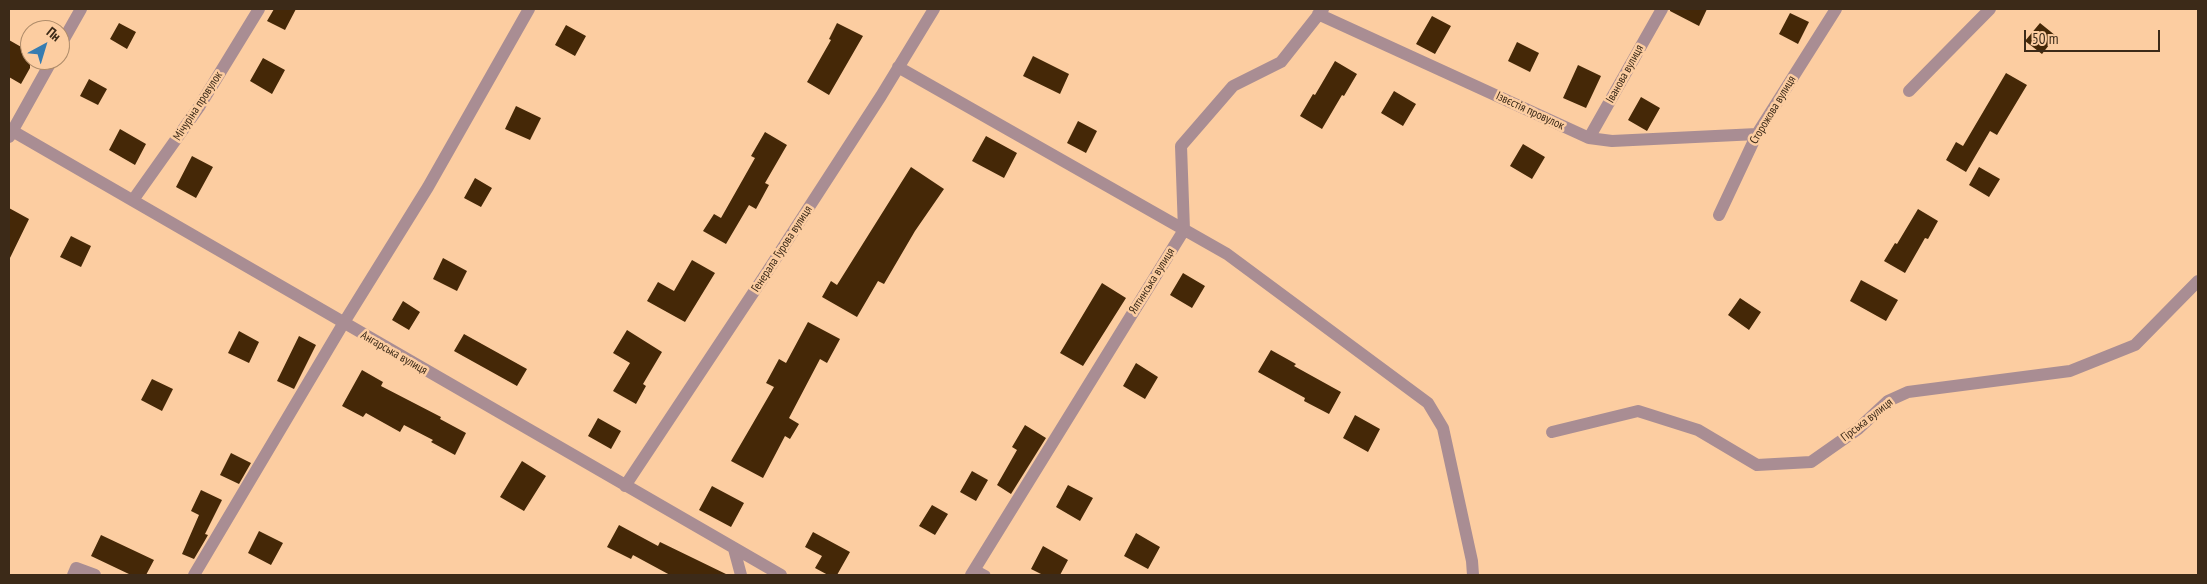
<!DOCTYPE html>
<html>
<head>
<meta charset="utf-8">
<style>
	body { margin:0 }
	#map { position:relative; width:2207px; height:584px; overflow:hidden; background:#fccda1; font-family:"PT Sans Narrow",sans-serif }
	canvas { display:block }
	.frame { position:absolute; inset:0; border:10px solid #3c2a18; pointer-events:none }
	.north { position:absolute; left:20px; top:20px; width:50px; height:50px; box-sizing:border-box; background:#fccda1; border:1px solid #af8c6a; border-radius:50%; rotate:39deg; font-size:14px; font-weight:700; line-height:20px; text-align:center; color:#3c2a18 }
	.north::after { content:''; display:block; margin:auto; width:18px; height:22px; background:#367cb1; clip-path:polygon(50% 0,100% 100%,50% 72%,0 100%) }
	.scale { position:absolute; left:2024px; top:30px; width:136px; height:22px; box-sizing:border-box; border:2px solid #3c2a18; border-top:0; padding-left:6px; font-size:15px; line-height:18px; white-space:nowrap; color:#3c2a18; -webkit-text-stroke:4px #fccda1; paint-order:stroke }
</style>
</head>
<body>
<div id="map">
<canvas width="2207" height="584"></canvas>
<div class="frame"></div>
<div class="north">Пн</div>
<div class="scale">50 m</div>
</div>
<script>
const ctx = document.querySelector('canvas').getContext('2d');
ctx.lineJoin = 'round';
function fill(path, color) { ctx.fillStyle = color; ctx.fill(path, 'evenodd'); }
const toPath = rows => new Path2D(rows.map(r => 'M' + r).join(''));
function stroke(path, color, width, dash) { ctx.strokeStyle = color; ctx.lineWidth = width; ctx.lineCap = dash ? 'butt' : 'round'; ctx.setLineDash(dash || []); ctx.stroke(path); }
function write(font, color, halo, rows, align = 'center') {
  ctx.font = font + ' "PT Sans Narrow",sans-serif'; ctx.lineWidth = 5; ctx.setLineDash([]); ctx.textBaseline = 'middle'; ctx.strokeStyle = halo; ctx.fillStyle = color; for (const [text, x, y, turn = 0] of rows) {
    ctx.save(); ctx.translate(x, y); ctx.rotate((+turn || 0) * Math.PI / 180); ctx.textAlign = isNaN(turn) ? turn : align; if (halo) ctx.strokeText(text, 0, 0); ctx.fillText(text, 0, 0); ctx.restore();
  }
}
fill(toPath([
	[274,9,296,9,285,30,267,21],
	[1670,9,1707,9,1699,26,1670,11],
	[1790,13,1809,22,1798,44,1779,34],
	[1432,16,1451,26,1435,54,1416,44],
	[119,23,136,32,127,49,110,39],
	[837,23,863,36,829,95,807,82,831,40,829,39],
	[2040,23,2056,36,2042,54,2025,41],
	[566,25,586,36,575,56,555,45],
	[9,40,30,52,30,68,21,84,9,77],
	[1517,42,1539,53,1530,72,1508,61],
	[1033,56,1069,74,1060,94,1023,76],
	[263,58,285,70,272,94,250,81],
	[1335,61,1357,74,1344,96,1342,95,1322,129,1300,116,1313,94,1315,95],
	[1578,65,1601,76,1586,108,1563,98],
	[2006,73,2027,85,1997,135,1990,131,1966,172,1946,160,1956,142,1963,146],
	[89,79,107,89,98,105,80,96],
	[1394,91,1416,104,1403,126,1381,113],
	[1641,97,1660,108,1647,131,1628,120],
	[516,106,541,118,530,140,505,129],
	[1078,121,1097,131,1086,153,1067,143],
	[120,129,146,144,135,165,109,150],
	[765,132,787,145,765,183,769,185,756,209,749,205,726,244,703,231,714,214,721,218,755,158,751,156],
	[986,136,1017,153,1004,178,972,161],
	[1523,144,1545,157,1532,179,1510,166],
	[192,156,213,167,196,198,176,187],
	[911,167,944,189,915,231,884,284,878,281,857,317,822,297,831,281,837,285],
	[1979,167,2000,179,1989,197,1969,185],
	[475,178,492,188,481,207,464,198],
	[9,208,29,219,9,260],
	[1918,209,1938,221,1928,239,1925,238,1905,273,1884,261,1895,243,1897,244],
	[71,236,91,246,81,267,60,257],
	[443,258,467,271,457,291,433,279],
	[692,260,715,273,685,322,647,301,658,282,674,291],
	[1183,273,1205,286,1192,308,1170,295],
	[1861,280,1898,300,1886,321,1850,301],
	[1102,283,1126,298,1083,366,1060,353],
	[1740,298,1761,312,1749,330,1728,315],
	[403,301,420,312,409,330,392,320],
	[808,322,840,339,827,363,820,359,789,418,799,424,790,439,785,436,763,478,731,461,774,387,766,383,779,359,786,363],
	[627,330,662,352,643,384,646,386,636,404,613,391,630,363,613,353],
	[239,331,259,342,249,363,228,353],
	[464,334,527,369,517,386,454,351],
	[299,336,316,345,294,389,277,381],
	[1271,350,1296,364,1294,366,1341,392,1329,414,1304,401,1305,398,1258,372],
	[1136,363,1158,377,1145,399,1123,386],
	[362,370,383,382,381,386,441,417,440,419,466,433,455,455,431,442,433,440,404,425,400,432,366,413,363,417,342,406],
	[152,379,173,389,162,411,141,400],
	[1355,415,1380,429,1368,452,1343,438],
	[598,418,621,431,611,449,588,436],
	[1025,425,1046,438,1011,494,997,485,1017,450,1012,447],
	[231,453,251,463,239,484,220,475],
	[522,461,546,476,524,511,500,497],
	[972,471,988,480,976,501,960,492],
	[1068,485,1093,498,1080,521,1056,507],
	[712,486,744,503,731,527,699,510],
	[201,490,222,500,205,534,208,535,204,542,194,559,182,554,199,515,191,511],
	[932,505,948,514,935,535,919,526],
	[619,525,658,546,660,542,728,575,670,575,633,555,631,559,607,547],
	[259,531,283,543,271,565,248,553],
	[813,532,850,552,837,575,828,575,815,568,822,556,805,547],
	[1136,533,1160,547,1148,569,1124,556],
	[101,535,154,560,146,575,131,575,91,556],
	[1043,546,1068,560,1060,575,1043,575,1031,569]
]), '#452807');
stroke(toPath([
	[975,569,986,575]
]), '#a98d93', 9);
stroke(toPath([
	[1318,14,1589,138,1612,141,1757,134],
	[60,46,81,9],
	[898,67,1227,254,1428,403,1443,428,1472,561,1473,575],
	[1909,91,1990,9],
	[9,129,781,575],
	[9,137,52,60],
	[1589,138,1662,9],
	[133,200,199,107,259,9],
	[1719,215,1757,134,1836,9],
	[1552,432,1638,411,1698,430,1757,465,1811,462,1858,429,1888,401,1908,392,2070,371,2135,345,2198,281],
	[625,486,767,272,881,96,934,9],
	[734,549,741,575],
	[73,575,76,568,95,575],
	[194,575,343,324,428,187,529,9],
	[971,575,1184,230,1181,146,1233,86,1281,62,1323,9]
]), '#a98d93', 12);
write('12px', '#3c2a18', '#fccda1', [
	["Іванова вулиця",1625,74,-61],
	["Мічуріна провулок",198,106,-57],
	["Сторожова вулиця",1773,110,-59],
	["Ізвєстія провулок",1530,111,25],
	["Генерала Гурова вулиця",782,249,-57],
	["Ялтинська вулиця",1152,281,-58],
	["Ангарська вулиця",394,353,30],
	["Гірська вулиця",1867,420,-38]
]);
</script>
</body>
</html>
